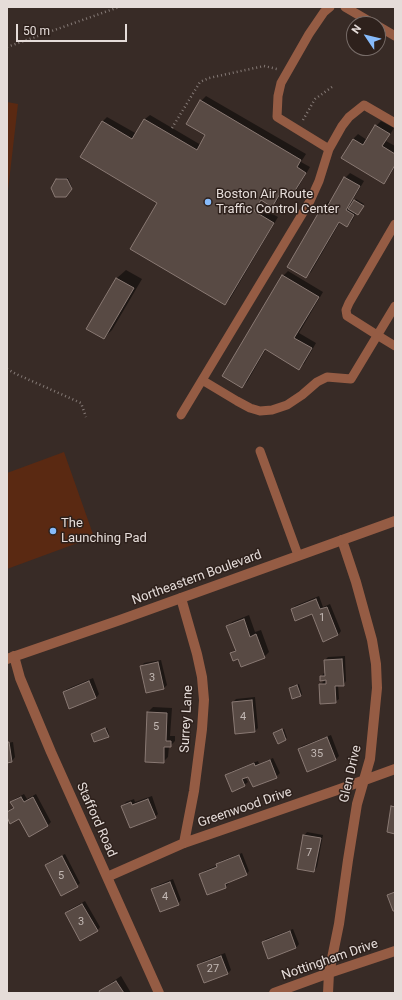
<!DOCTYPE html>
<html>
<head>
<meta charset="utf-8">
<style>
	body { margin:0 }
	#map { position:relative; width:402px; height:1000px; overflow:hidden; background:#382b26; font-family:Roboto,sans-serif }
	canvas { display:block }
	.frame { position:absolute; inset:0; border:8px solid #e5dcd9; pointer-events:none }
	.north { position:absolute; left:346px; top:16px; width:40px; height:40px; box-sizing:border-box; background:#2e211c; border:1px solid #776c68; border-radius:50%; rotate:305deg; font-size:11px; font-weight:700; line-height:16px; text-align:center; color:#e5dcd9 }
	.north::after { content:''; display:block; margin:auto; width:14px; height:18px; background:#87bbfb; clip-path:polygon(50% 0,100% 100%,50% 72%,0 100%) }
	.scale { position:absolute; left:16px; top:24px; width:111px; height:18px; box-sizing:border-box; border:2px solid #e5dcd9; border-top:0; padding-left:5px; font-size:12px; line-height:14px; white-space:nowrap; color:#e5dcd9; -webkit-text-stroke:3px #2e211c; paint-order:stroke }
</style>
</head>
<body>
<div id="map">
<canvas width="402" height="1000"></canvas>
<div class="frame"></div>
<div class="north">N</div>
<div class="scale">50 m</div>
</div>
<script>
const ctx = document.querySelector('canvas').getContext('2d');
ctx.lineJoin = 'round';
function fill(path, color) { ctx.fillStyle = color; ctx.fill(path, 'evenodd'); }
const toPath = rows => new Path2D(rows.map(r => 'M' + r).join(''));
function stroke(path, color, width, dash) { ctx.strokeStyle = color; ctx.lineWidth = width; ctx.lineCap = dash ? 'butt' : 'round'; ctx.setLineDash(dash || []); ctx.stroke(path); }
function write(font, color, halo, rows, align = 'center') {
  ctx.font = font + ' Roboto,sans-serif'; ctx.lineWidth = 3; ctx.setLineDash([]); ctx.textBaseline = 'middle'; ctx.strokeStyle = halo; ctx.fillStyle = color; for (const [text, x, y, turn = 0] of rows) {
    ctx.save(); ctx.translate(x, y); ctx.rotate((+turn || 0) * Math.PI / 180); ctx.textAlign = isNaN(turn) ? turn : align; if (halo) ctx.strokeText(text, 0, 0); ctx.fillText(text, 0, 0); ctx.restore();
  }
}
fill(toPath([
	[7,102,18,104,7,199],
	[64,452,94,537,7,569,7,473]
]), '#5a2912');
fill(toPath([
	[206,96,306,154,301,162,310,167,296,191,291,196,282,191,277,201,272,206,262,200,258,206,278,217,230,299,225,304,159,202,102,122,107,117,137,134,145,119,150,115,201,145,207,135,188,124,201,101],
	[381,121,394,128,386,141,395,146,395,167,388,178,384,183,353,139,358,134,367,140,376,126],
	[350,173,364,181,351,203,356,199,364,204,359,212,356,213,352,221,347,226,340,222,311,272,306,277,324,206,329,201,331,202,345,178],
	[59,178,68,178,72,187,67,195,57,179],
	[126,270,142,279,112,330,104,338,88,329,117,278],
	[288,271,323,292,299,333,316,343,304,364,299,368,266,349,247,382,242,387,283,276],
	[319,596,323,607,330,604,341,631,338,635,313,613,292,609,295,606],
	[249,615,255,632,261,630,269,652,264,657,238,658,232,654,236,649,228,626,232,622],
	[345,656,346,681,343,685,338,685,339,699,335,702,320,685,325,680,321,677,324,673,326,673,325,660,328,657],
	[161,660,167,685,164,688,141,667,144,663],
	[93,678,99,694,96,698,64,692,67,689],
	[299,684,302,694,301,696,293,698,290,688,291,686],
	[255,697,258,728,255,731,233,702,236,699],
	[153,707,172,708,170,736,175,736,175,741,170,746,169,746,168,757,163,762,148,712],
	[107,728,109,734,108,736,92,734],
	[284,729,287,738,278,742,276,732],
	[331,735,339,756,336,759,307,770,299,749,302,746],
	[13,742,15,757,12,761,7,762,7,743],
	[273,758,280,773,276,777,249,775,245,777,248,782,244,785,227,776,230,772,258,761,259,764],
	[24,794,27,799,36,794,51,822,48,825,20,817,7,815,7,812,14,807,12,802,15,799],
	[152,796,158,814,155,817,123,806,126,802,134,799,135,802],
	[307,832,323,835,317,867,314,871,304,836],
	[242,853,249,871,246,875,228,881,229,883,225,887,201,874,204,871,218,865,217,864,221,861],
	[65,854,80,883,77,886,46,865,49,862],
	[173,879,181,900,178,904,152,889,156,886],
	[85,901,100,927,97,931,66,914,69,910],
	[293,929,299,944,296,948,269,958,263,942,266,939],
	[225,953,231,970,228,973,198,965,202,962],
	[121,976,131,993,101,993,100,991,105,987]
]), '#0007');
const building = toPath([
	[200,100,301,160,297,167,306,173,291,197,281,192,272,207,261,200,254,211,274,223,225,305,130,249,157,203,80,157,102,121,132,139,144,119,197,150,205,135,186,124,200,100],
	[375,125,390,134,382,146,395,154,395,165,384,184,341,158,353,139,363,145,375,125],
	[344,177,360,186,346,210,354,215,347,227,339,222,306,278,287,267,323,205,327,207,344,177],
	[56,179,67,179,72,189,66,197,55,197,51,188,56,179],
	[354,200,364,206,358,215,348,209,354,200],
	[282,275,319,297,294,338,312,348,299,370,265,349,242,388,222,376,282,275],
	[116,278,134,288,104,339,86,329,116,278],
	[316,599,320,609,327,607,338,635,323,642,312,614,295,621,291,609,316,599],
	[244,619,250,637,256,634,265,658,241,667,238,659,233,661,230,653,236,651,226,626,244,619],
	[342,659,344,686,335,686,336,703,320,704,319,684,326,684,326,680,320,681,320,676,325,676,324,660,342,659],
	[158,662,164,689,146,693,140,666,158,662],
	[89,681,96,698,69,709,63,692,89,681],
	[297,685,301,696,292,699,289,688,297,685],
	[252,700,255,732,235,734,232,702,252,700],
	[147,712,167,713,166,741,171,741,171,747,164,747,164,763,145,762,147,712],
	[105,728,109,737,94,742,91,734,105,728],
	[282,729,286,740,278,744,273,733,282,729],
	[327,737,336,760,307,772,298,749,327,737],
	[7,742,9,742,12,762,7,763,7,742],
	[270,760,277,778,253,787,248,777,242,779,245,786,232,792,225,775,254,763,255,766,270,760],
	[21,797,24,802,33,797,48,826,29,837,19,819,10,824,7,817,7,812,14,808,10,802,21,797],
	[148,799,156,818,130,828,121,806,131,802,132,805,148,799],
	[391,806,395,807,395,834,387,832,391,806],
	[303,835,321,838,314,872,297,869,303,835],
	[239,855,247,875,225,884,226,888,207,895,199,874,217,867,216,864,239,855],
	[62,856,78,887,61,896,45,865,62,856],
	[170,882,179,905,160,912,151,889,170,882],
	[395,892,395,911,393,911,387,895,395,892],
	[82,904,98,931,80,941,65,913,82,904],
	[290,931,296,948,268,959,262,942,290,931],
	[221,956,228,974,204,983,197,965,221,956],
	[116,981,124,993,100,993,99,991,116,981]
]);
fill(building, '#584a44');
stroke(building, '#897973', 1);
stroke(toPath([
	[7,47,119,7],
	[303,120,315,99,332,87],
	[172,128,200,82,209,78,264,66,277,69],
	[7,369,16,374,81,403,86,417]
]), '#857a76', 2.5, [1, 3]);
stroke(toPath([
	[345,7,374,24],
	[378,26,395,36],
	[329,149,342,126,349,117,364,105,395,123],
	[395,224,349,303,346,310,347,316,377,335,395,346],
	[202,380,237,401,250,408,260,411,272,410,287,405,302,395,317,382,327,377,351,379,395,306],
	[181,415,310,201,319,181,329,149,277,117,278,96,281,83,309,34,324,12,330,7],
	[260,451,298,555]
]), '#955c44', 9);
stroke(toPath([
	[181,598,197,654,202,677,204,700,202,729,194,791,184,843],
	[14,656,20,678,51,752,159,993],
	[107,877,184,843,340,789,395,769],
	[274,993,329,973,395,951],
	[328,993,329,973,339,924,348,860,357,804,370,759,377,688,376,664,372,640,356,582,342,540]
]), '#955c44', 10);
stroke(toPath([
	[7,659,120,620,395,521]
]), '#955c44', 10);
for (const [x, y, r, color] of [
	[208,202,4,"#87bbfb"],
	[53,531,4,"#87bbfb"]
]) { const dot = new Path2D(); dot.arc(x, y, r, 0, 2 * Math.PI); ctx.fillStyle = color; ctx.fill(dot); stroke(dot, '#2e211c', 1.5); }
write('11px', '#c2b8b4', null, [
	["1",322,618],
	["3",152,678],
	["4",243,717],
	["5",156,727],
	["35",317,754],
	["7",309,853],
	["5",61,876],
	["4",165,897],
	["3",81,922],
	["27",213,969]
]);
write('13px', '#e5dcd9', '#2e211c', [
	["Boston Air Route",216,195],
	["Traffic Control Center",216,210],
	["The",61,524],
	["Launching Pad",61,539]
], 'left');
write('13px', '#e5dcd9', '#2e211c', [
	["Northeastern Boulevard",197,578,-20],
	["Surrey Lane",187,719,-87],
	["Glen Drive",351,774,-77],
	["Greenwood Drive",245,808,-19],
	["Stafford Road",96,820,66],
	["Nottingham Drive",330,960,-19]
]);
</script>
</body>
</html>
